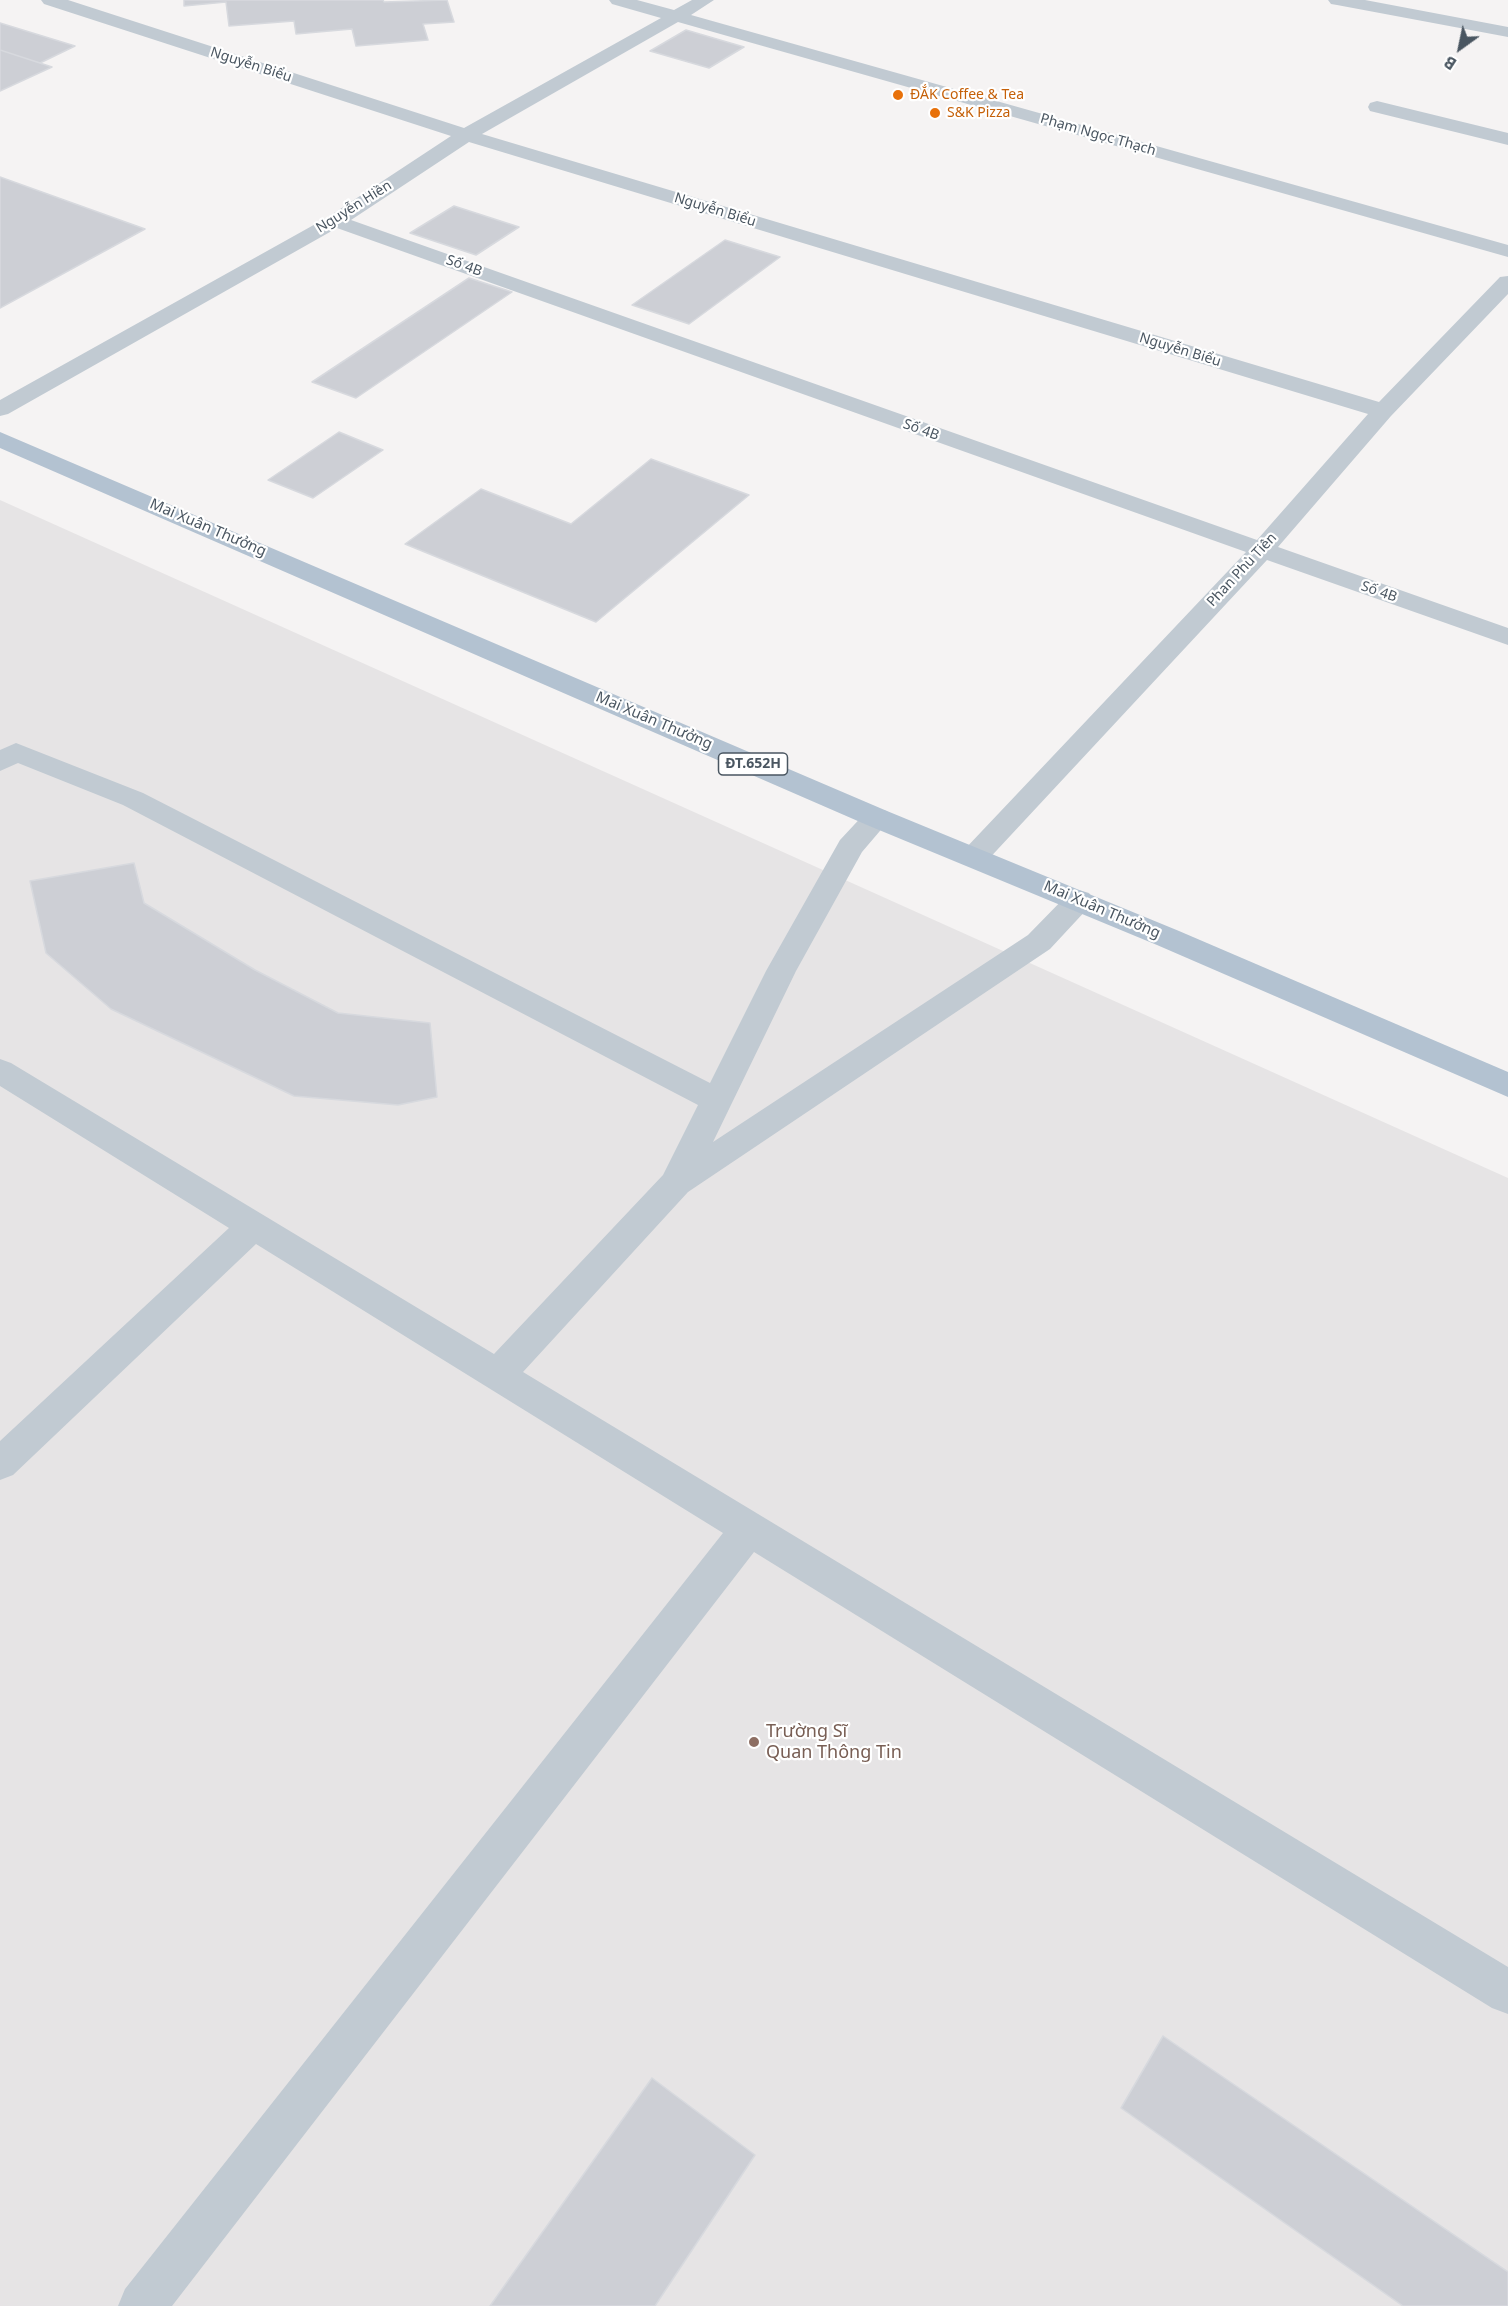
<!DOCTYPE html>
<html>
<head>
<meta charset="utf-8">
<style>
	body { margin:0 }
	#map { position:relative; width:1508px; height:2306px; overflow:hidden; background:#f5f3f3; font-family:"Noto Sans",sans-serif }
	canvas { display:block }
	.north { position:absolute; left:1430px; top:18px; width:60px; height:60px; -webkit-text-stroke:4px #fff; paint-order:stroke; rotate:213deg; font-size:16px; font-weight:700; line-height:24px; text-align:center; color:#4a5661 }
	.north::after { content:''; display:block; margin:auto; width:21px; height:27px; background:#4a5661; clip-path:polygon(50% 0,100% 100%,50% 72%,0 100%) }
</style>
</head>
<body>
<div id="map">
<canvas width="1508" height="2306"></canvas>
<div class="north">B</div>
</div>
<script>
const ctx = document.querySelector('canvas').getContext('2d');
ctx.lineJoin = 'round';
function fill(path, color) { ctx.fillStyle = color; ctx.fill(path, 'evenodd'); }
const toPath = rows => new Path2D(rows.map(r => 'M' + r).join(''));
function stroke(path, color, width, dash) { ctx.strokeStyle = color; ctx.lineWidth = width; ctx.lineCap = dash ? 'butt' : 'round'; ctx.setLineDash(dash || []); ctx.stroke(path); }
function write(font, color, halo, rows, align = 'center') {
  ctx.font = font + ' "Noto Sans",sans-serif'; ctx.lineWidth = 4.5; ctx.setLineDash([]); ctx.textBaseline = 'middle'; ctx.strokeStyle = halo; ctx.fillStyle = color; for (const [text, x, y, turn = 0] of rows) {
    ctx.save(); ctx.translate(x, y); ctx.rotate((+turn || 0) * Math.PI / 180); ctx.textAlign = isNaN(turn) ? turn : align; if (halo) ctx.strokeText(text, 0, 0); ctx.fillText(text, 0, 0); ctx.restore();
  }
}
fill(toPath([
	[0,500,1508,1178,1508,2306,0,2306]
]), '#e6e4e5');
const building = toPath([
	[184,0,383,0,384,2,447,0,454,22,423,24,428,40,356,46,352,29,296,34,294,21,229,26,226,2,184,6,184,0],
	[0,23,75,46,40,63,0,50,0,23],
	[686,30,744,47,709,68,650,51,686,30],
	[0,50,52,67,0,91,0,50],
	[0,177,145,229,0,308,0,177],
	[454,206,519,227,476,255,410,233,454,206],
	[725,240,780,257,689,324,632,305,725,240],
	[469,278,512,292,356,398,312,382,469,278],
	[339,432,383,450,313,498,268,480,339,432],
	[651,459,749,495,596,622,405,544,481,489,571,524,651,459],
	[134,863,144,903,255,970,338,1013,430,1023,437,1097,398,1105,294,1096,111,1009,46,953,30,881,134,863],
	[1163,2036,1508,2272,1508,2306,1403,2306,1121,2108,1163,2036],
	[652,2078,755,2155,655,2306,490,2306,652,2078]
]);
fill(building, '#cdcfd5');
stroke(building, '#d7d9de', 1.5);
fill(toPath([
	[1377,101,1508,133,1508,145,1370,111,1368,107,1370,103,1377,101],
	[16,743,143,793,710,1083,766,971,840,840,867,811,877,809,887,811,891,818,862,852,796,971,713,1142,1028,935,1069,893,1079,890,1089,893,1094,900,1089,907,1050,949,688,1192,523,1372,1508,1967,1508,2014,1492,2008,754,1552,172,2306,118,2306,125,2289,723,1533,256,1244,13,1475,0,1480,0,1441,229,1228,0,1086,0,1059,11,1063,494,1354,663,1175,698,1105,123,805,18,763,0,771,0,750,16,743]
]), '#c1cad2');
fill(toPath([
	[41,0,68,0,464,128,661,18,612,4,609,0,637,0,674,10,692,0,714,0,691,15,1508,245,1508,257,678,22,482,134,1379,402,1500,277,1508,276,1508,294,1391,416,1278,547,1508,628,1508,645,1267,560,984,864,974,867,964,864,959,857,964,850,1246,552,337,228,8,414,0,416,0,400,328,217,451,136,44,4,41,0],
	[469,142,1368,414,1257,540,351,220,469,142],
	[1328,0,1365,0,1508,27,1508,37,1337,5,1331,4,1328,0]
]), '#c1cad2');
fill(toPath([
	[0,432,887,811,1179,931,1508,1072,1508,1097,1157,945,867,825,0,448,0,432]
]), '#b3c2d1');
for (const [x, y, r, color] of [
	[898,95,6,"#e8710a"],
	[935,113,6,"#e8710a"],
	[754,1742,6,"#8d6e63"]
]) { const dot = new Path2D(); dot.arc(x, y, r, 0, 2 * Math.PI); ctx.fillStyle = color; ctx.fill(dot); stroke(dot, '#fff', 2); }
write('14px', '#4a5661', '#fff', [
	["Nguyễn Biểu",251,65,18],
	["Phạm Ngọc Thạch",1098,135,16],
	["Nguyễn Hiền",354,207,-32],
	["Nguyễn Biểu",715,210,17],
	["Số 4B",464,266,20],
	["Nguyễn Biểu",1180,350,17],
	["Số 4B",921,430,20],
	["Phan Phù Tiên",1242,570,-47],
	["Số 4B",1379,592,19]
]);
write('14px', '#c56008', '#fff', [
	["ĐẮK Coffee & Tea",910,95],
	["S&K Pizza",947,113]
], 'left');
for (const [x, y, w] of [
	[753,764,69]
]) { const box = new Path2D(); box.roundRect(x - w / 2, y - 11, w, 22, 4.5); ctx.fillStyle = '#fff'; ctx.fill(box); stroke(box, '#4a5661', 1.5); }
write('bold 14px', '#4a5661', null, [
	["ĐT.652H",753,764]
]);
write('15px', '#4a5661', '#fff', [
	["Mai Xuân Thưởng",208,528,23],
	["Mai Xuân Thưởng",654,721,23],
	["Mai Xuân Thưởng",1102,910,23]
]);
write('18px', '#785e54', '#fff', [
	["Trường Sĩ",766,1732],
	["Quan Thông Tin",766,1753]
], 'left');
</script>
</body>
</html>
